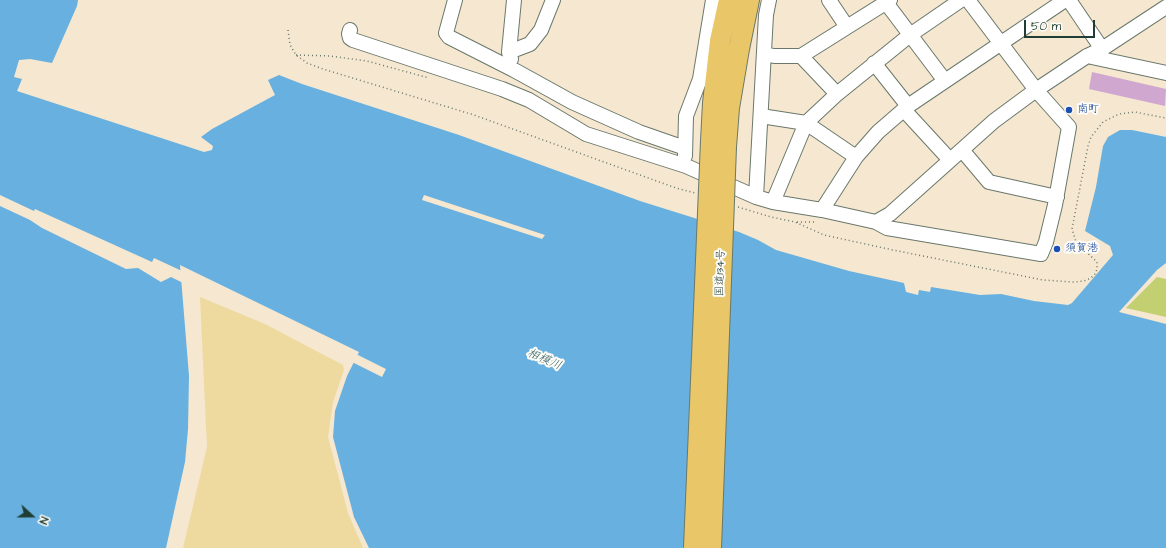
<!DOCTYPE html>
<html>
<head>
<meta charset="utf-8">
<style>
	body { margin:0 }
	#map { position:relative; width:1166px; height:548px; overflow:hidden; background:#f5e7d0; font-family:"Architects Daughter",sans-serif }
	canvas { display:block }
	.north { position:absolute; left:12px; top:496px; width:40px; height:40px; -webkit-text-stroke:3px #fdfcf7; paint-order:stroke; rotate:111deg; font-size:11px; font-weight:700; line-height:16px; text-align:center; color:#1f3d34 }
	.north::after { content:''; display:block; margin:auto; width:14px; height:18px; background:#1f3d34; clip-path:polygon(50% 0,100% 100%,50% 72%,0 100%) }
	.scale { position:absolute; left:1024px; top:20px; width:71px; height:18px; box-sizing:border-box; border:2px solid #1f3d34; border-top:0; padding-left:5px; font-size:12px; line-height:14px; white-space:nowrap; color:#1f3d34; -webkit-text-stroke:3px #fdfcf7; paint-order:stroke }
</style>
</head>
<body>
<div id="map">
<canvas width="1166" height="548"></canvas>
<div class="north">N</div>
<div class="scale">50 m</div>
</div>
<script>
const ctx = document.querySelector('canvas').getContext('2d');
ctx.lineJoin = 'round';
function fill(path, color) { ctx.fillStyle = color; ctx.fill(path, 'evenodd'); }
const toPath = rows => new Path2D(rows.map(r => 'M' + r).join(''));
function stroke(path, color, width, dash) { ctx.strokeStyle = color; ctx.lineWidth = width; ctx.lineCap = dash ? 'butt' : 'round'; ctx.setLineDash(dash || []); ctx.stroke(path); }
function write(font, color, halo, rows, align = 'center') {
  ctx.font = font + ' "Architects Daughter","Klee One",sans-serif'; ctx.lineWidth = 4; ctx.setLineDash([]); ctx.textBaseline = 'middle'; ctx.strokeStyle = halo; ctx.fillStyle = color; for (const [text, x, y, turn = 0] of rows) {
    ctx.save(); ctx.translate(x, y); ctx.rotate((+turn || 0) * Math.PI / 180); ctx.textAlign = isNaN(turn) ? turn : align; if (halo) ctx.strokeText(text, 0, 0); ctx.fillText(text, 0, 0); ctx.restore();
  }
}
fill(toPath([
	[1157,277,1166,279,1166,317,1126,308]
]), '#c2d072');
fill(toPath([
	[200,297,265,324,343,365,344,370,333,402,328,437,348,513,363,548,183,548,207,447]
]), '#eeda9e');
fill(toPath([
	[0,0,78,0,77,6,52,63,30,59,19,60,14,77,22,79,17,91,204,152,212,150,213,146,201,137,212,129,275,95,268,80,279,75,302,84,459,135,640,201,739,232,758,240,776,250,849,271,904,283,906,292,918,295,919,290,930,292,931,287,980,295,1001,294,1034,301,1068,305,1072,303,1113,255,1110,246,1085,231,1096,187,1103,146,1108,137,1120,130,1132,130,1166,137,1166,263,1157,270,1119,312,1166,324,1166,548,369,548,354,517,333,437,335,411,347,376,359,352,180,265,189,376,188,429,185,462,166,548,0,548]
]), '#67b0df');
fill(toPath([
	[0,195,34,211,35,209,152,262,154,258,182,271,183,283,171,277,161,282,138,268,126,269,42,228,30,220,0,206],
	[424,195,545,235,542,239,422,200],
	[220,287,252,301,325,337],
	[356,354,386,369,382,377,352,362]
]), '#f5e7d0');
fill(toPath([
	[1092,72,1166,89,1165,106,1089,89]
]), '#d0a7cf');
const minor = toPath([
	[455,0,446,33,449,37,514,70,572,102,639,132,685,148],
	[829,0,847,27],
	[884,0,945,81],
	[1069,0,1102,49],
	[350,30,349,34,350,38,353,40,502,89,529,100,586,134,686,166,756,197,773,202,822,210,876,222,887,228,899,230,1041,254,1046,242,1055,205,1069,127,1036,90,968,0],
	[509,52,530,44,541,30,553,0],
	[764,54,774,56,801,56,890,0],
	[801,56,837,94],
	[1087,56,1166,73],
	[511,59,509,52,514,0],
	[874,63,908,106],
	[904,110,950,160],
	[761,116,806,123,856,157],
	[962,150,989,182,1057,197],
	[685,156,686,116,700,79,713,0],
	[756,197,766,15,769,0],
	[773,202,806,123,837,94,910,35,961,0],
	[822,210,856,157,878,132,908,106,1065,0],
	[876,222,890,214,994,121,1036,90,1087,56,1102,49,1166,7]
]);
const highway = toPath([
	[711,141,713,103,720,41,729,0],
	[726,147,729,108,739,49,749,0]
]);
stroke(minor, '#6a786b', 16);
stroke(highway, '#6a786b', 22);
stroke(toPath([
	[288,30,290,45,296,55,307,63,323,69,474,115,676,188,695,193],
	[296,55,330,56,367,61,429,78],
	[738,207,771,217,795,222,824,235,893,250,1043,280,1074,282,1084,281,1091,278,1096,273,1097,268,1097,262,1076,242,1072,229,1088,146,1091,137,1103,122,1119,114,1135,112,1166,118],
	[797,222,817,222]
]), '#6a786b', 1.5, [1, 3]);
stroke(minor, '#fff', 14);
stroke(highway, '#e9c769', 20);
const highwayBridge = toPath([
	[694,548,711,141],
	[711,548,726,147]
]);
stroke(highwayBridge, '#6a786b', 22, []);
stroke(highwayBridge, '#e9c769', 20);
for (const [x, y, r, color] of [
	[1069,110,4,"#1a4fb4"],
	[1057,249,4,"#1a4fb4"]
]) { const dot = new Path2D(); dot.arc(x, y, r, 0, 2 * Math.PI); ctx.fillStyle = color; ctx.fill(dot); stroke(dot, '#fdfcf7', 1.5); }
write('11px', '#164399', '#fdfcf7', [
	["南町",1077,110],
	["須賀港",1065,249]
], 'left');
write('11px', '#1f3d34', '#fdfcf7', [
	["国道134号",721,273,-88]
]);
write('italic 12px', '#356067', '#fdfcf7', [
	["相模川",544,360,23]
]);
</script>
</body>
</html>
